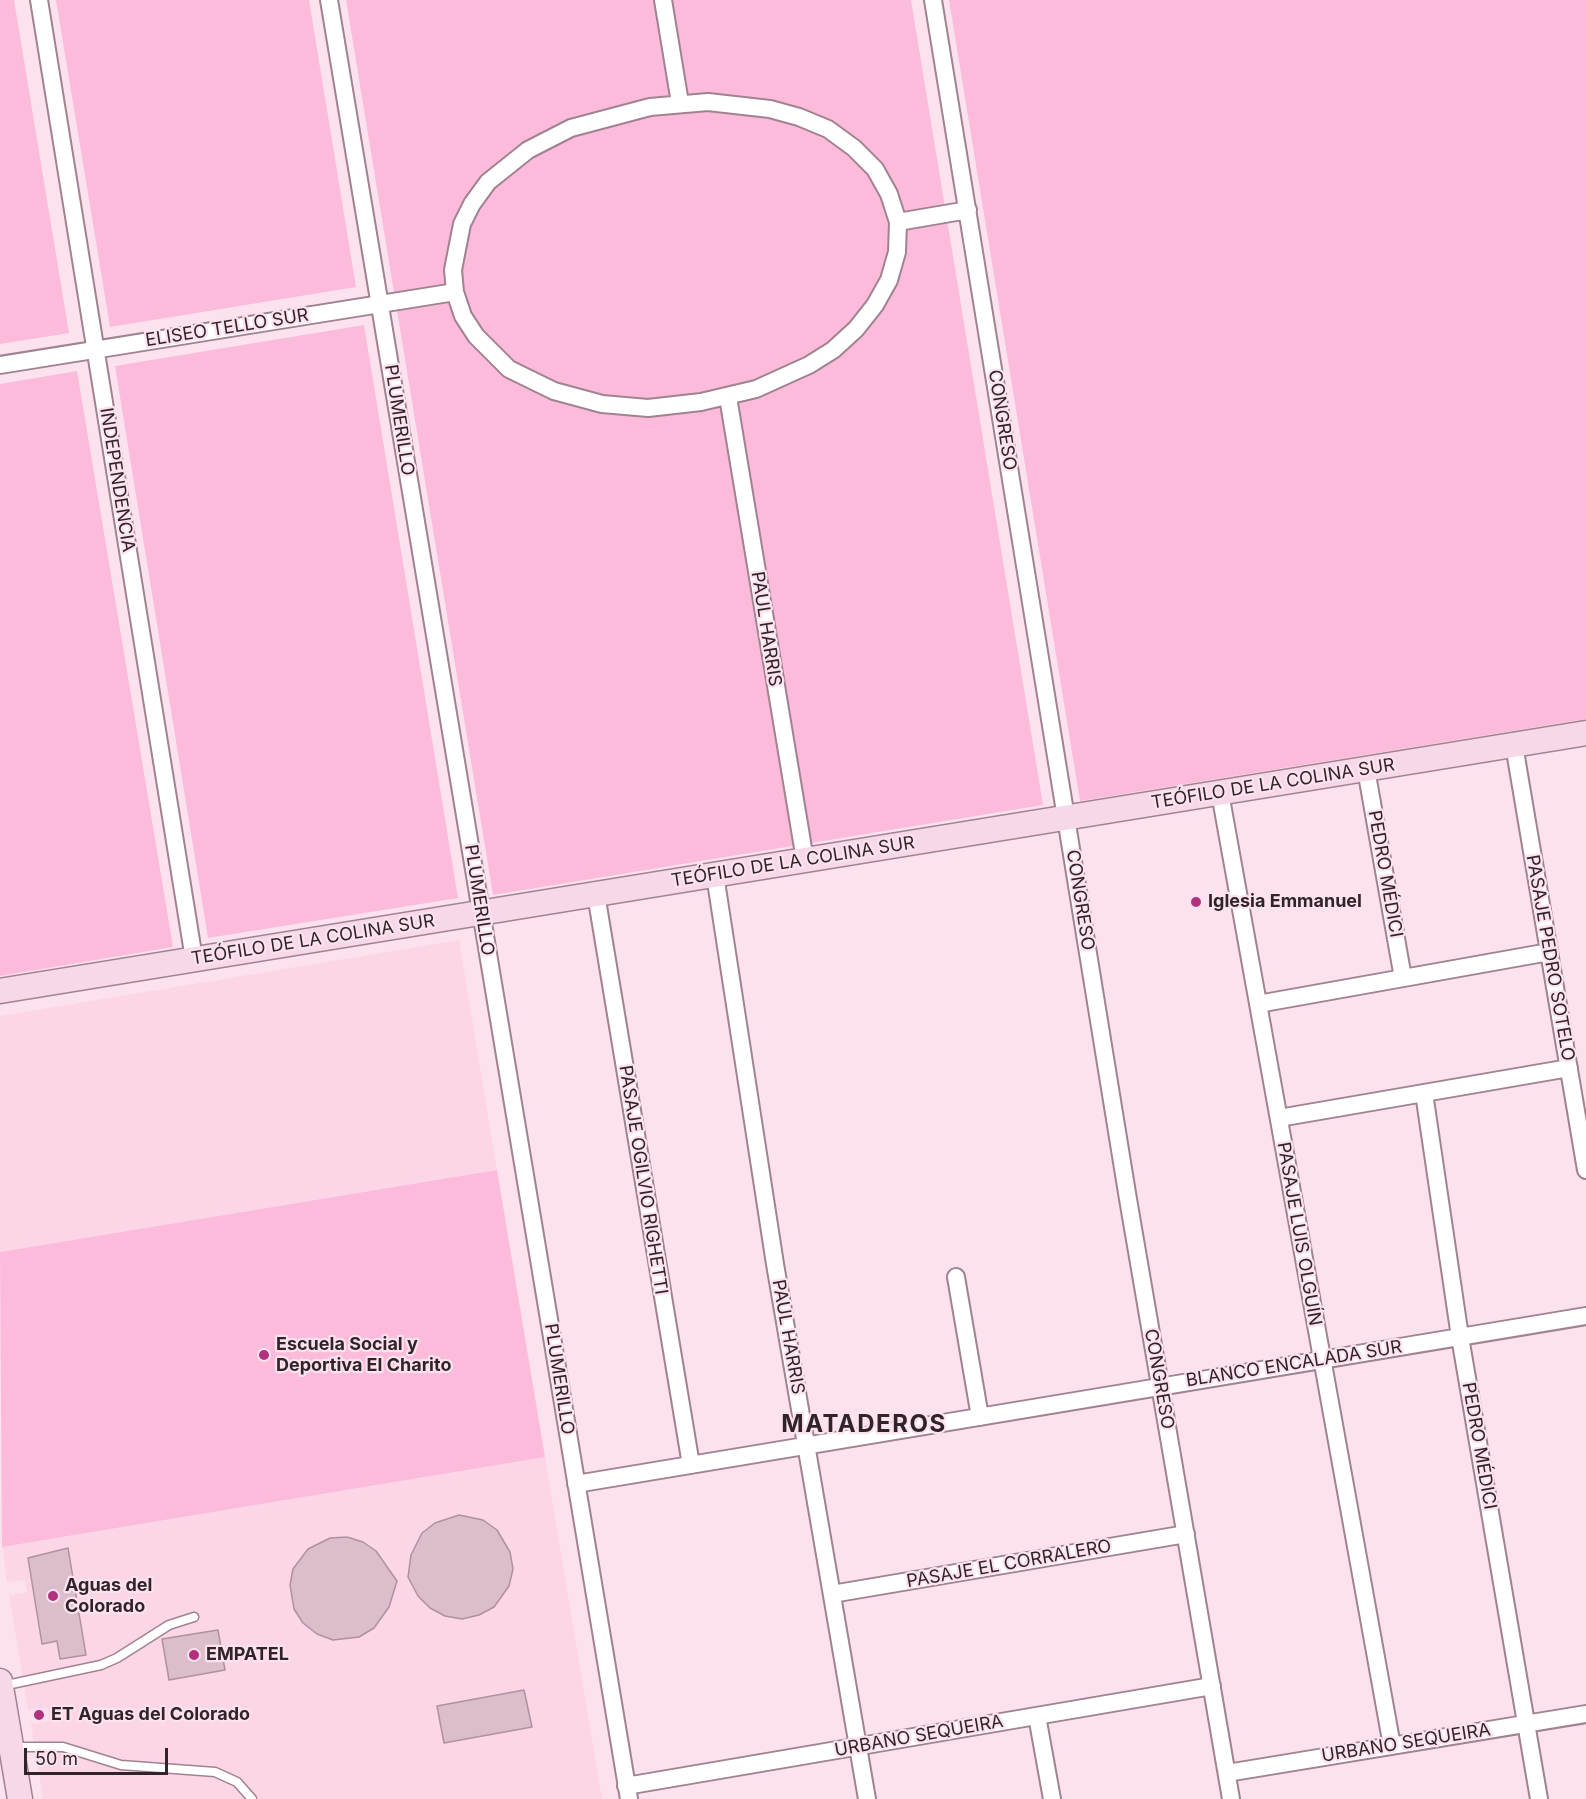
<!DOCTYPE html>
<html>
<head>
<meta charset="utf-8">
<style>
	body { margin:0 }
	#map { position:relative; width:1586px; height:1799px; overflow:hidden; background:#fce2ee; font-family:Inter,sans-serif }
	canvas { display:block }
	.scale { position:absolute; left:24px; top:1748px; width:144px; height:27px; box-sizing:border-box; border:3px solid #30242a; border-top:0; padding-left:8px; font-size:18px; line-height:21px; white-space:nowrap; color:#30242a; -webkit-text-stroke:4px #fce2ee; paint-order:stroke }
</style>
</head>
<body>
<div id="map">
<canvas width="1586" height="1799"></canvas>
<div class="scale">50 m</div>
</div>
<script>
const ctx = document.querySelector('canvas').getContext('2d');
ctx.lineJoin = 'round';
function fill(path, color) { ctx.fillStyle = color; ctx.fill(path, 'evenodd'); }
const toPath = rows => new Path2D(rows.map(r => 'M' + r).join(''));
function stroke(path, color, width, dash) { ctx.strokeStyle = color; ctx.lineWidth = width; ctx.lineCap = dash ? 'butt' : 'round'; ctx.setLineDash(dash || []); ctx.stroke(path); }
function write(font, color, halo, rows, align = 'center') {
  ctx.font = font + ' Inter,sans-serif'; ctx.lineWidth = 4.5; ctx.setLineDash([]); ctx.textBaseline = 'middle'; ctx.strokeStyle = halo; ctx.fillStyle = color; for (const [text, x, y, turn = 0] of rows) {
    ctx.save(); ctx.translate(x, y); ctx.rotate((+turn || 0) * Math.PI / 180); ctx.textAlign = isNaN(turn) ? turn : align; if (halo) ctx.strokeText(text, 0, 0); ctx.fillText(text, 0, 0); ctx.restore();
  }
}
fill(toPath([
	[459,940,497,1170,0,1252,0,1016],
	[545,1457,602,1799,43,1799,31,1724,49,1721,47,1707,28,1710,9,1595,27,1592,25,1580,7,1582,2,1547]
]), '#fcd5e7');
fill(toPath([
	[0,0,14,0,69,333,0,344],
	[56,0,309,0,356,287,110,327],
	[346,0,911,0,1043,805,493,895],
	[949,0,1586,0,1586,719,1080,801],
	[364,325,458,898,208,938,115,366],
	[77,371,173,947,0,976,0,384],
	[497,1170,545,1457,2,1547,0,1252]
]), '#fcbbdb');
const building = toPath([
	[459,1515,483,1520,497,1530,510,1552,513,1569,509,1586,494,1607,479,1615,462,1619,445,1616,430,1608,418,1596,408,1577,411,1555,422,1533,435,1523,459,1515],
	[347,1537,363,1542,376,1551,397,1581,389,1607,374,1628,359,1637,333,1640,317,1634,303,1623,294,1609,290,1585,293,1569,308,1549,330,1538,347,1537],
	[68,1548,86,1655,60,1659,57,1641,42,1644,28,1558,68,1548],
	[218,1630,225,1670,169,1680,162,1639,218,1630],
	[524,1690,532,1727,444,1743,437,1706,524,1690]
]);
fill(building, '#dcbdcc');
stroke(building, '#af919f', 1.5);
const lane = toPath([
	[2,1686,101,1665,117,1658,169,1625,194,1617],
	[14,1747,63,1747,121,1765,215,1772,237,1782,252,1799]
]);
const street = toPath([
	[39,0,194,959],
	[329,0,629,1799],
	[663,0,680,103],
	[933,0,1128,1199,1231,1799],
	[708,102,770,109,799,117,828,129,854,148,875,169,889,194,898,222,897,252,889,280,875,305,856,329,833,350,809,365,756,389,701,402,648,408,602,404,554,391,509,369,476,336,463,316,455,292,453,270,462,224,472,204,488,182,528,150,571,128,650,107,708,102],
	[898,222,968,210],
	[0,365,455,292],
	[728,397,805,860],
	[1514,745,1586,1170],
	[1366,769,1403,978],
	[1220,793,1392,1746],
	[715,875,775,1264,867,1799],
	[596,894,691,1465],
	[1258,1004,1549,952],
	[1424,1093,1460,1337,1539,1799],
	[1279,1118,1569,1068],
	[956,1277,980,1417],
	[576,1484,1586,1316],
	[832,1594,1186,1534],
	[1037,1716,1052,1799],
	[1227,1773,1586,1714],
	[626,1786,1212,1686]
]);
const secondary = toPath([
	[0,991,1586,733],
	[0,1681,20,1799]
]);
stroke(lane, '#a08290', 11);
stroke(street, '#a08290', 20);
stroke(secondary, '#a08290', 27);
stroke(lane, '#fff', 8);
stroke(street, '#fff', 16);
stroke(secondary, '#f7d8e9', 24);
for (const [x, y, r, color] of [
	[1196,902,6,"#b1317d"],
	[264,1355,6,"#b1317d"],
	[53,1596,6,"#b1317d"],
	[194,1655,6,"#b1317d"],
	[39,1715,6,"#b1317d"]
]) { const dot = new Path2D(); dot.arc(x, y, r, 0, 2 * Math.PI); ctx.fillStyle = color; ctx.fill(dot); stroke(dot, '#fce2ee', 2); }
write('18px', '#30242a', '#fce2ee', [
	["ELISEO TELLO SUR",227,328,-9],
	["PLUMERILLO",399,420,81],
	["CONGRESO",1002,420,81],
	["INDEPENDENCIA",117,480,81],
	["PAUL HARRIS",766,629,81],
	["TEÓFILO DE LA COLINA SUR",1273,784,-9],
	["TEÓFILO DE LA COLINA SUR",793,862,-9],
	["PEDRO MÉDICI",1385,874,80],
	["PLUMERILLO",479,900,81],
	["CONGRESO",1080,900,81],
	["TEÓFILO DE LA COLINA SUR",313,940,-9],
	["PASAJE PEDRO SOTELO",1550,958,80],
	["PASAJE OGILVIO RIGHETTI",643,1180,81],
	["PASAJE LUIS OLGUÍN",1299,1234,80],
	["PAUL HARRIS",788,1337,80],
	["BLANCO ENCALADA SUR",1294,1364,-9],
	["PLUMERILLO",559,1379,81],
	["CONGRESO",1159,1379,80],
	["PEDRO MÉDICI",1479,1446,80],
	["PASAJE EL CORRALERO",1009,1564,-10],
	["URBANO SEQUEIRA",919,1736,-10],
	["URBANO SEQUEIRA",1406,1743,-9]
]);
write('bold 18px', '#30242a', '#fce2ee', [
	["Iglesia Emmanuel",1208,902],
	["Escuela Social y",276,1345],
	["Deportiva El Charito",276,1366],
	["Aguas del",65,1586],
	["Colorado",65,1607],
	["EMPATEL",206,1655],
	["ET Aguas del Colorado",51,1715]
], 'left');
ctx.letterSpacing = '1.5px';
write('bold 24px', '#30242a', '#fce2ee', [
	["MATADEROS",864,1425]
]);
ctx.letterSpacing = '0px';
</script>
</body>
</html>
